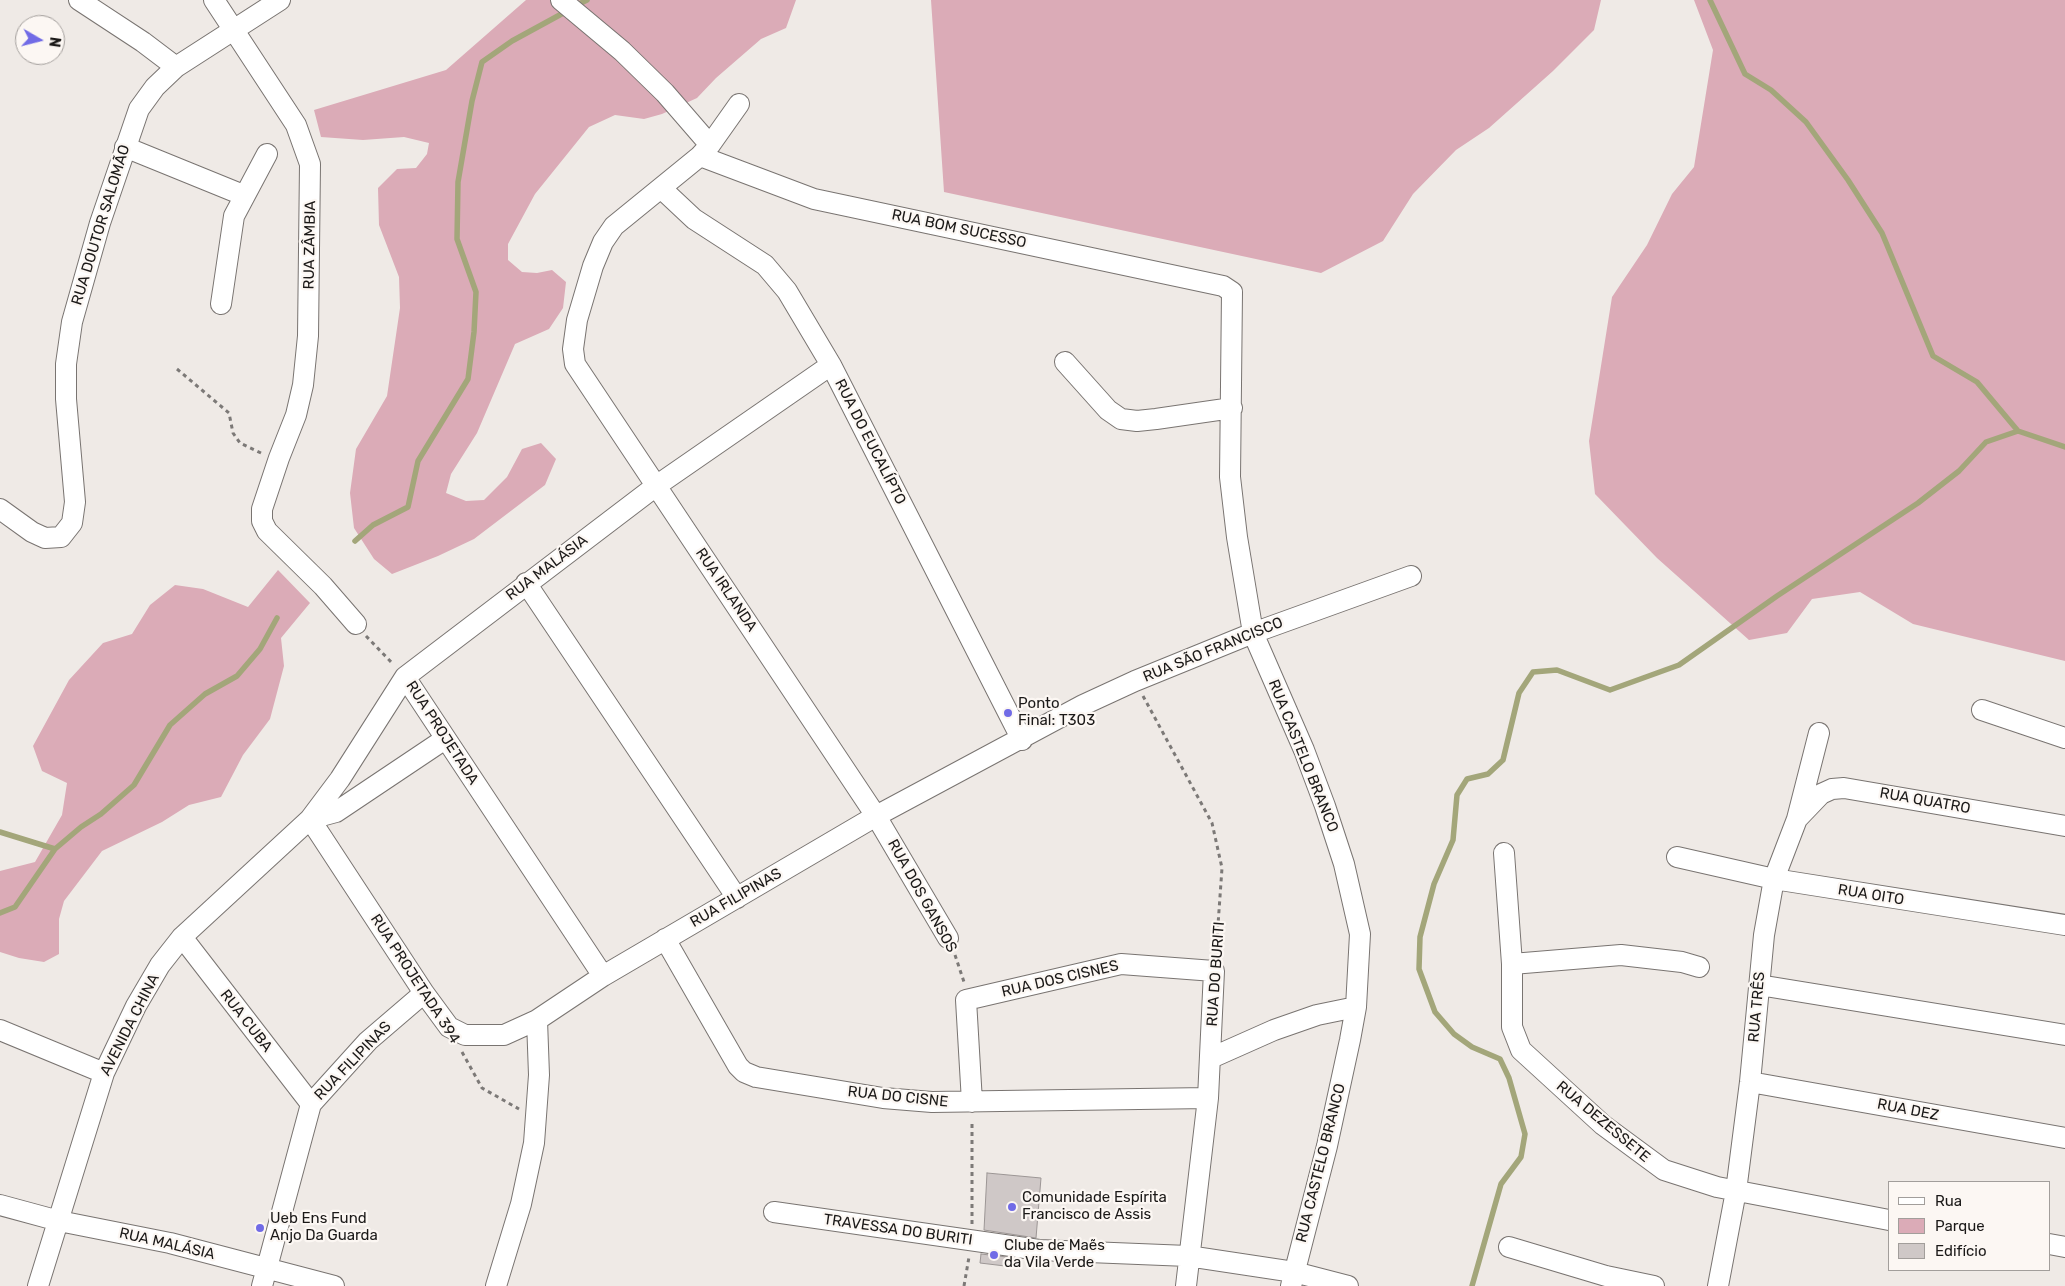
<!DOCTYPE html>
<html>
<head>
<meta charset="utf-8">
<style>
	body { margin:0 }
	#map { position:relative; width:2065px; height:1286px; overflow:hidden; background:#efeae6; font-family:Rubik,sans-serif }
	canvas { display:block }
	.legend { position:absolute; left:1888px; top:1181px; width:162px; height:90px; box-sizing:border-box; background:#fcf7f3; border:1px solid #a29e9b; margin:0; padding:6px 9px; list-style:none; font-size:15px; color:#1b1918 }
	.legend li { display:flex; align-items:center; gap:10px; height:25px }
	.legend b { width:25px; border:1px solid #a29e9b }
	.north { position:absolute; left:15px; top:15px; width:50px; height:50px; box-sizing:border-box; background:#fcf7f3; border:1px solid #a29e9b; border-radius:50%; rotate:98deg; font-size:14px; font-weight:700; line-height:20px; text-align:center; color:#1b1918 }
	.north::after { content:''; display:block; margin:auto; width:18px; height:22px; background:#716be6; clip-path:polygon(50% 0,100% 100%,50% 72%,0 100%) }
</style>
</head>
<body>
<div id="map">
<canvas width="2065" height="1286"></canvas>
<ul class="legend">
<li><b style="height:6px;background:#fff"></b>Rua</li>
<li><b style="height:14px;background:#dbabb7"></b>Parque</li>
<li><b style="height:14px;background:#cfc8c7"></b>Edifício</li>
</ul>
<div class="north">N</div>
</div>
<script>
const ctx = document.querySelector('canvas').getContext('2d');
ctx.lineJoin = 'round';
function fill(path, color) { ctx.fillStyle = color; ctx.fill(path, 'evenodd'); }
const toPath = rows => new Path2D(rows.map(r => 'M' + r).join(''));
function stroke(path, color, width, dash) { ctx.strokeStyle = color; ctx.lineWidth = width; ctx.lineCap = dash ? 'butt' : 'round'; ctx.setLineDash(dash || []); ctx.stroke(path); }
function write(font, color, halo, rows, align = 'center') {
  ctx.font = font + ' Rubik,sans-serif'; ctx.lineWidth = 4.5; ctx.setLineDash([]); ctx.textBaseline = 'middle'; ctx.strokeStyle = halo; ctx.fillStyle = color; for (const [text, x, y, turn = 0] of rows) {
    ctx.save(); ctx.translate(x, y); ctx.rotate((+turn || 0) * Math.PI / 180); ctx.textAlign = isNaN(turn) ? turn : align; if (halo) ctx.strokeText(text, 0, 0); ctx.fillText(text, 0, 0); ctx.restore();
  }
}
fill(toPath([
	[526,0,796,0,786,28,761,39,716,78,697,98,662,114,644,119,615,115,589,127,535,194,508,244,508,260,522,272,537,273,552,270,566,282,563,308,549,329,515,344,477,433,451,474,446,493,466,501,484,500,507,477,522,449,541,443,556,459,545,485,474,539,438,556,392,574,374,559,354,528,350,493,356,449,387,396,400,308,399,277,379,225,378,188,397,169,416,168,427,154,429,143,404,137,363,140,321,137,314,110,446,70],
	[931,0,1601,0,1594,30,1553,71,1489,128,1456,150,1413,194,1383,241,1321,273,944,192],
	[1694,0,2065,0,2065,661,1913,624,1860,592,1812,599,1787,633,1749,640,1657,558,1595,494,1589,441,1612,297,1647,245,1672,194,1694,167,1713,50],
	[278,570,310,603,281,638,284,666,270,719,243,755,221,797,189,805,162,822,102,851,64,901,59,919,59,954,44,962,19,958,0,952,0,871,35,862,62,815,67,783,42,771,33,746,69,680,103,643,132,634,150,605,175,585,203,589,248,607]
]), '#dbabb7');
stroke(toPath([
	[1710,0,1745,74,1771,90,1806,122,1848,180,1882,233,1933,356,1977,382,2018,431,2065,447],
	[575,6,587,0],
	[355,541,373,525,408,507,418,461,468,379,474,332,476,292,457,239,458,182,472,101,482,62,512,41,567,11],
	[0,832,55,849],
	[0,913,15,907,55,849,81,827,101,814,134,785,170,725,205,694,237,676,260,649,277,618],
	[1472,1286,1501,1184,1521,1157,1525,1134,1509,1078,1500,1059,1472,1047,1454,1034,1435,1012,1419,969,1420,937,1434,884,1453,840,1457,795,1467,779,1488,774,1503,760,1519,693,1533,672,1557,670,1610,690,1679,665,1777,596,1918,503,1959,471,1986,442,2018,431]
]), '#a3a67a', 5.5);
const building = toPath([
	[987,1173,1041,1178,1036,1238,984,1230,987,1173],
	[981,1254,1007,1257,1005,1266,980,1263,981,1254]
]);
fill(building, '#cfc8c7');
stroke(building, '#9c9695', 1);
const minor = toPath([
	[79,0,143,42,176,67],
	[214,0,296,125,310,164,308,336,303,385,296,415,279,458,262,509,262,521,267,531,323,586,356,624],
	[561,0,622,51,665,93,710,145],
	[739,104,710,145,700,156,614,226,603,242,593,266,577,320,573,349,575,364,876,816,948,938],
	[125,147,243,195],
	[700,156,814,199,1223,286,1232,292,1230,477,1237,537,1253,633,1304,750,1325,806,1344,864,1360,934,1356,1007,1350,1040,1327,1146,1291,1286],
	[662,189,694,219,765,265,787,291,831,365,1022,740],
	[221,304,234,216,267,154],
	[1065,362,1108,410,1121,419,1137,421,1156,419,1232,408],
	[0,509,32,532,45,538,61,537,72,523,75,502,66,399,66,364,72,322,100,223,139,109,155,87,176,67,280,0],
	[526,583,737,898],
	[405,677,603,976],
	[1982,710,2065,738],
	[1798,818,1821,794,1832,789,1844,788,2065,826],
	[310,819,424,993,449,1027,465,1035,504,1035,537,1020,603,976,876,816,1083,705,1135,681,1253,633,1411,576],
	[310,819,336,812,445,739],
	[1504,853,1512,964,1512,1027,1521,1050,1603,1125,1664,1170,1717,1187,1889,1220],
	[1677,857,1774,879,2065,925],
	[182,937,311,1104],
	[665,939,738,1066,744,1072,756,1077,883,1098,932,1102,1208,1098],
	[1512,964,1621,955,1682,962,1699,967],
	[1759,985,2065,1035],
	[0,1030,104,1073],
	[1211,1058,1274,1030,1317,1015,1356,1007],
	[1750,1082,2065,1138],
	[972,1102,966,1000,1121,964,1214,971,1208,1098,1186,1286],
	[0,1205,59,1221,170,1243,334,1286],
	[774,1212,1039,1250,1188,1256,1294,1272,1348,1286],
	[2049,1244,2065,1247],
	[1509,1247,1606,1276,1654,1286],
	[38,1286,104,1073,136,1006,160,965,182,937,310,819,340,779,405,677,656,486,831,365],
	[262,1286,311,1104,368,1041,424,993],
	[496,1286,521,1204,534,1143,539,1075,537,1020],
	[1718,1286,1736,1191,1750,1082,1764,935,1774,879,1797,819,1819,733]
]);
stroke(minor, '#797471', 22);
stroke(toPath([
	[177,369,229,413,233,433,240,443,261,453],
	[366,636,393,664],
	[1143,696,1212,823,1222,868,1216,953],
	[955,955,964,982],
	[462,1052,482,1088,519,1109],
	[972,1224,972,1120],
	[964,1286,969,1257]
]), '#7c7977', 3, [4, 4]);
stroke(minor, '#fff', 20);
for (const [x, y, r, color] of [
	[1008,713,5,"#716be6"],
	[1012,1207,5,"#716be6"],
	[260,1228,5,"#716be6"],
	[994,1255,5,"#716be6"]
]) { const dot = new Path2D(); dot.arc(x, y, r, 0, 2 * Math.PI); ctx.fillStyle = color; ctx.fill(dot); stroke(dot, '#fcf7f3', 2); }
write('15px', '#1b1918', '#fcf7f3', [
	["RUA DOUTOR SALOMÃO",101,225,-73],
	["RUA BOM SUCESSO",959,229,12],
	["RUA ZÂMBIA",310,245,-89],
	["RUA DO EUCALÍPTO",870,442,63],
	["RUA MALÁSIA",547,568,-37],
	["RUA IRLANDA",726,590,56],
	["RUA SÃO FRANCISCO",1213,650,-22],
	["RUA PROJETADA",442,733,57],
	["RUA CASTELO BRANCO",1303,756,68],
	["RUA QUATRO",1925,801,10],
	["RUA OITO",1871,895,9],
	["RUA DOS GANSOS",922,896,61],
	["RUA FILIPINAS",736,898,-30],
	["RUA DO BURITI",1216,974,-86],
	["RUA PROJETADA 394",415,979,57],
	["RUA DOS CISNES",1060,979,-13],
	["RUA TRÊS",1757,1007,-85],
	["RUA CUBA",246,1021,52],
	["AVENIDA CHINA",130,1025,-63],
	["RUA FILIPINAS",353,1061,-46],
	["RUA DO CISNE",898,1097,6],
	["RUA DEZ",1908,1110,11],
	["RUA DEZESSETE",1603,1122,40],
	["RUA CASTELO BRANCO",1321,1163,-76],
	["TRAVESSA DO BURITI",898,1230,8],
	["RUA MALÁSIA",167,1244,13]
]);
write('15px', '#1b1918', '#fcf7f3', [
	["Ponto",1018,704],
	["Final: T303",1018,721],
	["Comunidade Espírita",1022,1198],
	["Francisco de Assis",1022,1215],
	["Ueb Ens Fund",270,1219],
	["Anjo Da Guarda",270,1236],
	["Clube de Maẽs",1004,1246],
	["da Vila Verde",1004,1263]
], 'left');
</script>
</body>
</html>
